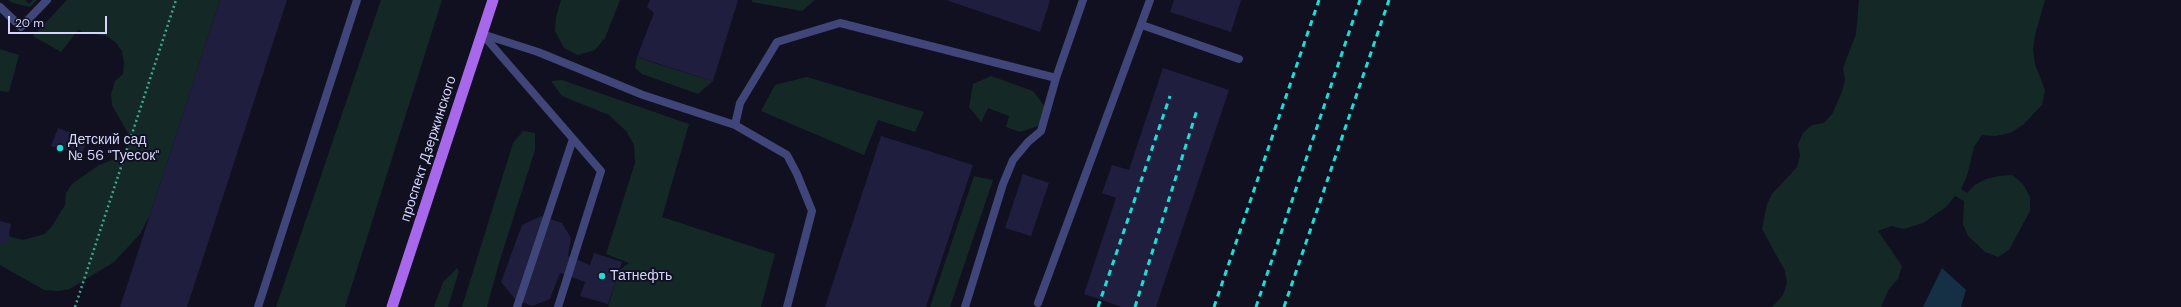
<!DOCTYPE html>
<html>
<head>
<meta charset="utf-8">
<style>
	body { margin:0 }
	#map { position:relative; width:2181px; height:307px; overflow:hidden; background:#101020; font-family:"DM Sans",sans-serif }
	canvas { display:block }
	.scale { position:absolute; left:8px; top:16px; width:99px; height:18px; box-sizing:border-box; border:2px solid #d4d5fa; border-top:0; padding-left:5px; font-size:12px; line-height:14px; white-space:nowrap; color:#d4d5fa; -webkit-text-stroke:3px #101020; paint-order:stroke }
</style>
</head>
<body>
<div id="map">
<canvas width="2181" height="307"></canvas>
<div class="scale">20 m</div>
</div>
<script>
const ctx = document.querySelector('canvas').getContext('2d');
ctx.lineJoin = 'round';
function fill(path, color) { ctx.fillStyle = color; ctx.fill(path, 'evenodd'); }
const toPath = rows => new Path2D(rows.map(r => 'M' + r).join(''));
function stroke(path, color, width, dash) { ctx.strokeStyle = color; ctx.lineWidth = width; ctx.lineCap = dash ? 'butt' : 'round'; ctx.setLineDash(dash || []); ctx.stroke(path); }
function write(font, color, halo, rows, align = 'center') {
  ctx.font = font + ' "DM Sans",sans-serif'; ctx.lineWidth = 4; ctx.setLineDash([]); ctx.textBaseline = 'middle'; ctx.strokeStyle = halo; ctx.fillStyle = color; for (const [text, x, y, turn = 0] of rows) {
    ctx.save(); ctx.translate(x, y); ctx.rotate((+turn || 0) * Math.PI / 180); ctx.textAlign = isNaN(turn) ? turn : align; if (halo) ctx.strokeText(text, 0, 0); ctx.fillText(text, 0, 0); ctx.restore();
  }
}
fill(toPath([
	[8,0,25,0,29,4,33,0,37,0,30,7,13,3],
	[67,0,220,0,150,215,140,234,114,262,70,289,58,291,44,290,0,265,0,230,11,237,23,240,45,234,52,226,65,205,66,193,72,184,99,165,120,157,129,146,129,135,112,105,111,94,115,81,123,74,124,63,122,51,115,42,106,36,82,32,79,29,61,52,33,36],
	[381,0,442,0,345,307,276,307],
	[561,0,620,0,605,38,595,50,578,55,564,48,555,31,556,17],
	[752,0,815,0,802,11,752,2],
	[1859,0,2045,0,2035,35,2033,50,2035,64,2045,90,2042,105,2023,125,2010,133,1995,136,1982,135,1974,147,1967,176,1961,189,1967,193,1975,185,1986,179,1999,176,2012,175,2023,184,2030,197,2030,211,2009,250,1998,257,1985,252,1968,236,1963,224,1964,201,1955,196,1946,207,1923,223,1904,229,1891,226,1878,231,1902,266,1898,279,1889,289,1881,307,1772,307,1783,295,1787,283,1785,271,1762,229,1767,204,1772,194,1797,167,1800,156,1798,144,1803,133,1812,125,1824,123,1832,114,1842,92,1845,80,1843,68,1856,34],
	[0,49,19,55,9,92,0,91],
	[637,57,651,62,713,81,698,94,642,74,635,68],
	[991,76,1033,91,1045,107,1038,126,1020,132,1006,127,1009,116,988,108,981,122,969,107,973,84],
	[807,77,924,112,915,132,878,120,864,155,761,111,775,85],
	[562,80,689,124,662,217,775,254,761,307,608,307,619,270,629,263,606,254,635,163,634,145,626,131,609,115,562,96,551,81],
	[523,131,535,133,535,150,499,263,487,307,462,307,513,143],
	[974,176,993,180,950,307,930,307],
	[457,268,459,271,448,307,434,307,443,282]
]), '#142925');
fill(toPath([
	[1942,268,1966,290,1961,307,1923,307]
]), '#152f44');
fill(toPath([
	[220,0,287,0,187,307,120,307],
	[650,0,738,0,713,81,637,57,654,13,647,7],
	[946,0,1050,0,1040,32],
	[1174,0,1241,0,1231,32,1170,12],
	[1163,68,1229,90,1156,307,1122,307,1084,294,1116,198,1102,193,1112,165,1129,170],
	[58,128,87,139,82,155,51,146],
	[881,136,973,165,926,307,825,307],
	[1023,174,1049,183,1031,236,1005,228],
	[541,216,562,223,571,238,568,256,590,265,594,253,622,262,608,304,580,296,585,282,560,273,550,299,532,306,515,299,501,282,522,225],
	[0,221,11,224,7,244,0,243]
]), '#201e3e');
stroke(toPath([
	[75,307,176,0]
]), '#3da590', 2.5, [2, 3]);
stroke(toPath([
	[0,7,21,27,47,0],
	[1142,25,1239,59],
	[482,34,538,52,643,95,735,125,787,155,797,174,812,211,787,307],
	[483,35,601,171,558,307],
	[735,125,740,103,777,42,840,23,1056,78],
	[1038,303,1150,0],
	[258,307,357,0],
	[517,307,573,139],
	[965,307,1003,184,1013,160,1028,142,1041,131,1056,78,1083,0]
]), '#404679', 8);
stroke(toPath([
	[392,307,493,0]
]), '#a868ec', 11);
stroke(toPath([
	[1098,307,1170,96],
	[1135,307,1197,110],
	[1214,307,1319,0],
	[1256,307,1360,0],
	[1284,307,1389,0]
]), '#1cded5', 3, [6, 5]);
for (const [x, y, r, color] of [
	[60,148,4,"#1cded5"],
	[602,276,4,"#1cded5"]
]) { const dot = new Path2D(); dot.arc(x, y, r, 0, 2 * Math.PI); ctx.fillStyle = color; ctx.fill(dot); stroke(dot, '#101020', 1.5); }
write('14px', '#d4d5fa', '#101020', [
	["Детский сад",68,140],
	["№ 56 \"Туесок\"",68,156],
	["Татнефть",610,276]
], 'left');
write('14px', '#d4d5fa', '#101020', [
	["проспект Дзержинского",429,149,-72]
]);
</script>
</body>
</html>
